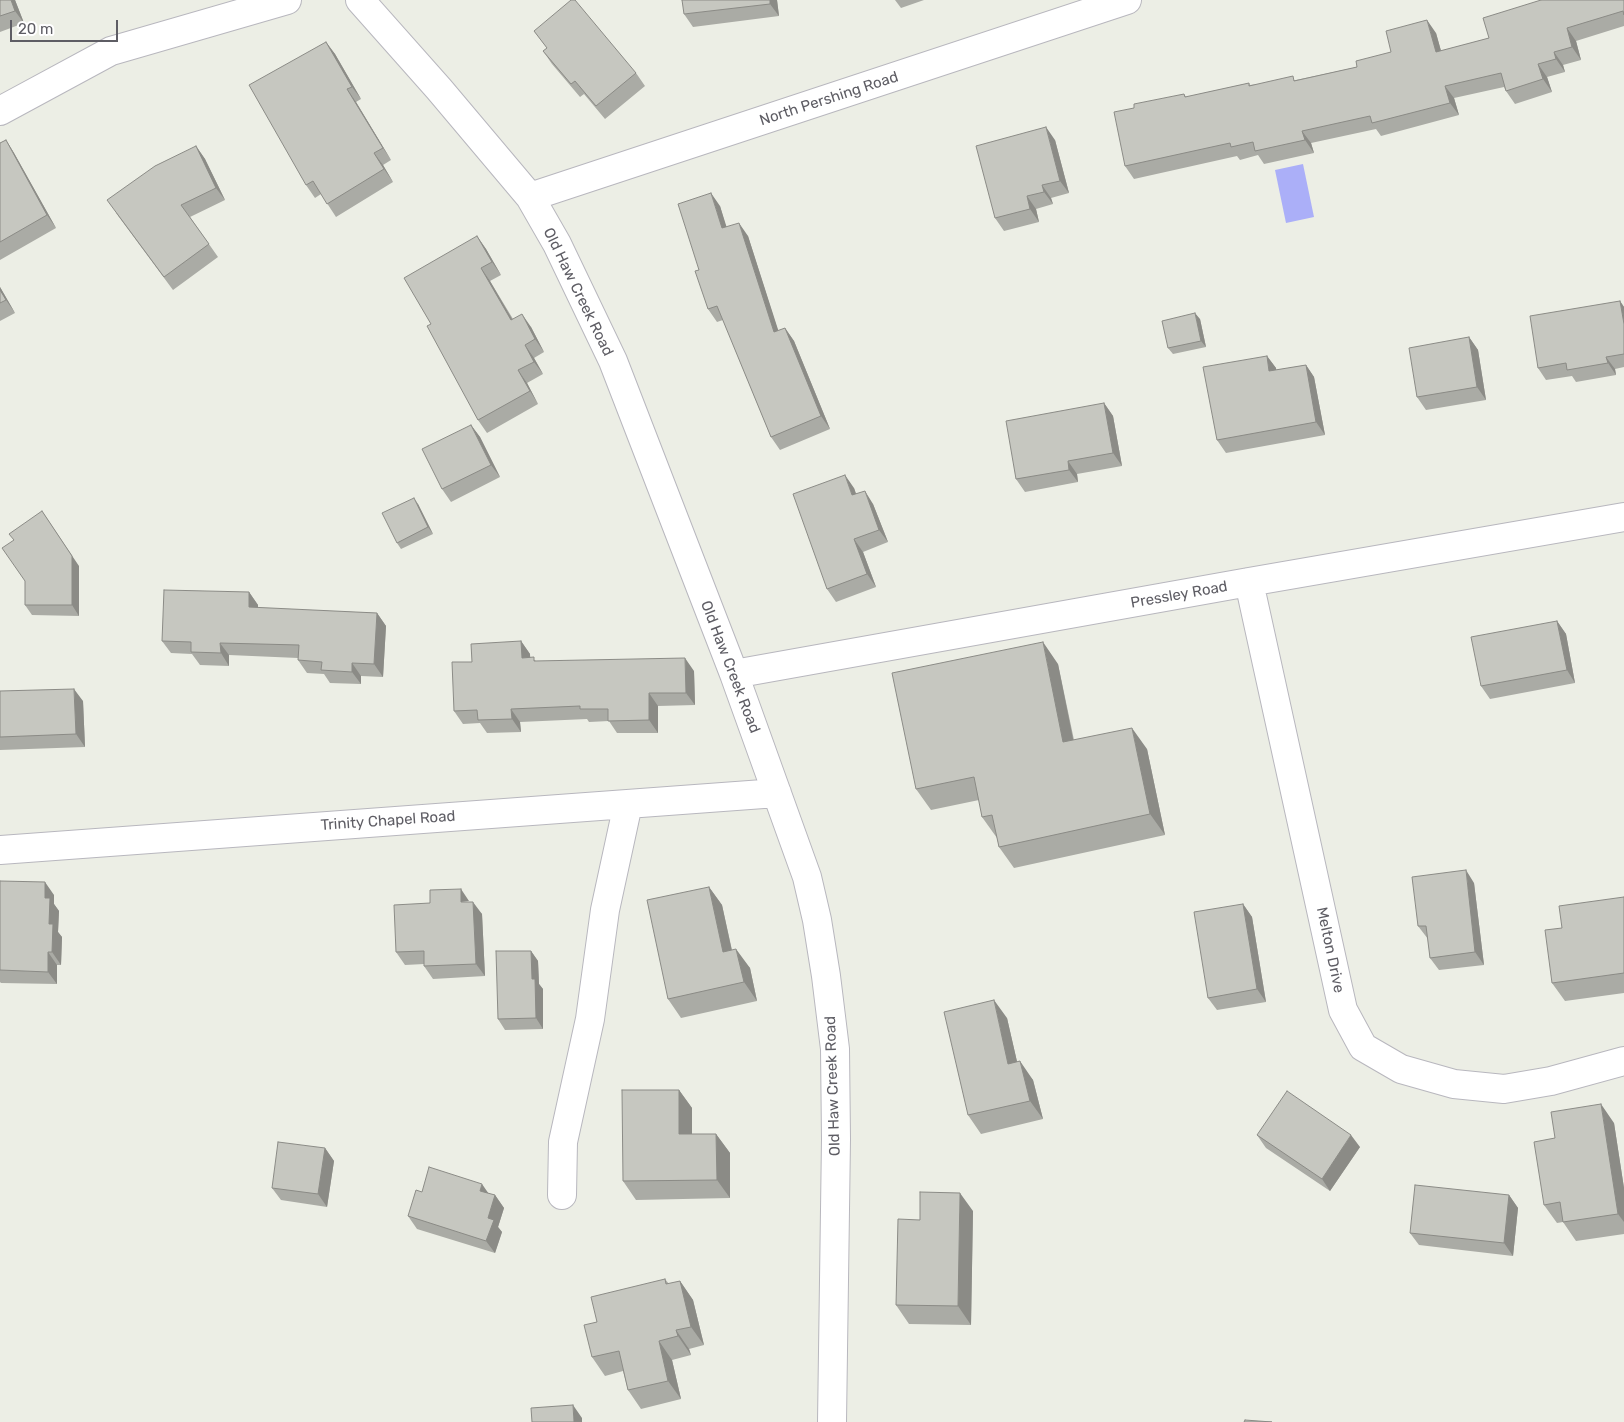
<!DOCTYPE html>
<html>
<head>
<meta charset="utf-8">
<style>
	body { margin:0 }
	#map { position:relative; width:1624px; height:1422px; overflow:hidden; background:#eceee5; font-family:Rubik,sans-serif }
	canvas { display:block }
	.scale { position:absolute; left:10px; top:20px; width:108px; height:22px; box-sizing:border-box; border:2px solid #5e5d64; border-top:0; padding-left:6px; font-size:15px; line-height:18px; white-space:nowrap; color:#5e5d64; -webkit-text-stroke:4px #fff; paint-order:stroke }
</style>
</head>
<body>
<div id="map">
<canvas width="1624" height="1422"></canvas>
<div class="scale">20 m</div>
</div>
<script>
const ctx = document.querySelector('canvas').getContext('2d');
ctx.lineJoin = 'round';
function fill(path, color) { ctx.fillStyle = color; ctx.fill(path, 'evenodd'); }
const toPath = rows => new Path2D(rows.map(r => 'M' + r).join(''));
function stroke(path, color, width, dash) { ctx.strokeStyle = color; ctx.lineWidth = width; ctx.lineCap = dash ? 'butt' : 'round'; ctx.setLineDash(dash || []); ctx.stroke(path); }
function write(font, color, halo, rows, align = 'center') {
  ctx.font = font + ' Rubik,sans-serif'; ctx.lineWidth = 4.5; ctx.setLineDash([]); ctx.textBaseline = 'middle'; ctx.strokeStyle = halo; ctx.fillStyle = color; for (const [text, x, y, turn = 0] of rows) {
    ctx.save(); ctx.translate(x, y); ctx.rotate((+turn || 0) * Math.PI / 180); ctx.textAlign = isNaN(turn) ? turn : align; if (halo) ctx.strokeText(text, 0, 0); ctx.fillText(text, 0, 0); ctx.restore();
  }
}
fill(toPath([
	[1303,164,1314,217,1286,223,1275,170]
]), '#abaff8');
const minor = toPath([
	[360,0,439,89,530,197,557,244,613,361,734,674,807,877,817,920,826,976,835,1049,836,1139,832,1422],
	[0,111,111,51,287,0],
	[530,197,1127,0],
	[1249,582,1343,1010,1363,1047,1401,1069,1454,1084,1504,1089,1551,1081,1624,1061],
	[734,674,1249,582,1624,517],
	[0,850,777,793],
	[562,1195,563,1142,590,1019,605,910,628,804]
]);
stroke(minor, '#b8b7be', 30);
stroke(minor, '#fff', 28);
fill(toPath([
	[0,0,15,0,24,23,0,32],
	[777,0,779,16,693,27,684,14],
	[895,0,924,0,901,8],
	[1624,0,1624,26,1576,41,1581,60,1563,65,1565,72,1547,77,1552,92,1515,104,1506,91,1504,87,1454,98,1459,115,1381,136,1376,129,1311,143,1314,153,1264,164,1258,155,1240,160,1237,156,1134,179,1125,166,1134,108,1184,94,1186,97,1249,83,1250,85,1296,80,1357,67,1436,33,1441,51,1489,38],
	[534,31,636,73,645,86,605,119,584,94,580,97,552,64,543,51,547,48],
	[326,42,335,54,361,99,356,102,391,160,383,165,393,182,336,217,321,194,315,198,306,185],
	[6,140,14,153,56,228,0,260,0,143],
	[1055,140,1069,193,1051,198,1053,204,1036,209,1039,222,1004,231,995,218],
	[196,146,205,159,225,200,190,217,218,257,173,290,116,213],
	[720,206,726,227,748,236,778,331,785,328,794,341,830,429,780,450,771,437,723,320,717,322,708,309,699,270],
	[477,236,486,249,501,275,490,281,513,319,531,327,544,352,534,358,543,374,527,383,538,404,487,433,478,420,431,324],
	[0,287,15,313,0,321],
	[1620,301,1624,307,1624,367,1615,369,1616,375,1576,382,1572,376,1546,380,1538,368],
	[1200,319,1206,347,1173,354,1168,348],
	[1469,337,1478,350,1486,400,1426,410,1417,397],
	[1267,356,1276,368,1276,370,1306,365,1314,377,1325,435,1226,453,1217,440],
	[1104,403,1113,416,1122,466,1077,474,1078,482,1025,492,1016,479],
	[471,425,480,437,500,477,451,502,442,489],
	[854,488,856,494,873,504,888,542,863,552,876,587,836,602,827,589],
	[418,504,433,534,401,549,397,543],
	[79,566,79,616,32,615,25,605],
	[249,592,258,605,258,608,377,613,386,626,383,677,361,676,361,684,330,683,324,674,307,673,298,660,298,658,229,655,229,666,200,665,192,654,171,653,162,641],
	[1557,621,1566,634,1575,683,1490,699,1481,686],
	[521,641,530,654,530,657,536,661,694,671,695,705,658,706,658,733,617,733,609,721,589,722,587,719,520,722,521,732,487,733,480,723,463,724,454,711,472,662],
	[1058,664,1074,740,1147,749,1165,835,1014,868,999,847,997,838,982,817,979,800,931,810,916,789],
	[0,691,83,701,85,747,0,750],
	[0,881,54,895,54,904,59,911,58,932,62,937,61,965,57,965,57,984,1,983,0,982],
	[1474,883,1484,965,1439,970,1430,958,1428,939,1418,926],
	[709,887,722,905,732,950,750,968,757,1001,681,1018,668,999],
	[1624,897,1624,993,1565,1001,1552,983,1562,928],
	[469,902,482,914,485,976,433,979,424,966,424,964,405,965,396,952],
	[1243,904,1252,917,1266,1002,1217,1010,1208,998],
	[531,951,538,961,539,984,543,989,543,1029,505,1030,498,1019],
	[1007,1018,1017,1062,1033,1080,1043,1119,981,1134,968,1115],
	[679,1090,692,1108,692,1134,716,1134,730,1153,730,1198,636,1200,623,1181],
	[1614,1123,1624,1188,1624,1234,1576,1241,1563,1222,1557,1223,1544,1205,1555,1138],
	[1257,1135,1360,1147,1330,1191,1266,1148],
	[325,1148,334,1161,327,1207,281,1200,272,1188],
	[422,1192,489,1194,495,1195,504,1208,498,1227,502,1232,495,1253,417,1229,408,1216],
	[1509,1195,1518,1208,1513,1256,1419,1245,1410,1233],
	[973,1211,971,1325,909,1324,896,1305,920,1220],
	[665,1279,669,1284,680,1281,693,1300,704,1345,689,1349,691,1355,672,1360,681,1399,641,1409,628,1390,623,1371,605,1376,592,1357,597,1322]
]), '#aaaba5');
fill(toPath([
	[11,0,15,0,24,23,15,11],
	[770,0,777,0,779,16,770,4],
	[1427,20,1436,33,1445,65,1436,52],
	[1567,28,1576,41,1581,60,1572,47],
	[326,42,335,54,361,99,352,87],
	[1554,52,1563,65,1565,72,1556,59],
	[1538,64,1547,77,1552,92,1543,79],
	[1445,86,1454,98,1459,115,1450,103],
	[347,89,356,102,391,160,383,148],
	[1046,127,1055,140,1069,193,1060,181],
	[1302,131,1311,143,1314,153,1305,140],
	[6,140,14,153,56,228,47,215],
	[196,146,205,159,225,200,216,188],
	[374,153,383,165,393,182,384,169],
	[1042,185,1051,198,1053,204,1044,192],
	[711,193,720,206,731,241,722,228],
	[1027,196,1036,209,1039,222,1030,209],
	[739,223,748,236,783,345,774,332],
	[477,236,486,249,501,275,492,262],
	[481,268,490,281,520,333,511,320],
	[0,287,15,313,6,300,0,290],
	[1620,301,1624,307,1624,324],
	[1195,313,1200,319,1206,347,1201,341],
	[522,314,531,327,544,352,535,339],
	[785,328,794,341,830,429,821,416],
	[1469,337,1478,350,1486,400,1477,387],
	[525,345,534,358,543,374,534,362],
	[1267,356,1276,368,1278,384,1269,371],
	[1606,357,1615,369,1616,375,1608,363],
	[1306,365,1314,377,1325,435,1316,422],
	[518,370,527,383,538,404,530,391],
	[1104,403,1113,416,1122,466,1113,453],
	[471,425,480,437,500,477,491,465],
	[1068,461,1077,474,1078,482,1069,470],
	[845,475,854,488,861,508,852,495],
	[865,491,873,504,888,542,879,530],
	[414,498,418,504,433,534,428,527],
	[42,511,79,566,79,616,72,605],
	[854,539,863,552,876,587,867,574],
	[249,592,258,605,258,620,249,607],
	[377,613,386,626,383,677,374,664],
	[1557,621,1566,634,1575,683,1567,670],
	[521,641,530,654,531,671,522,658],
	[1043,642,1058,664,1078,764,1063,742],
	[220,643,229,655,229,666,221,653],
	[685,658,694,671,695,705,686,693],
	[352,663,361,676,361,684,352,672],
	[74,689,83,701,85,747,76,734],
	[649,693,658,706,658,733,649,720],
	[511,709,520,722,521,732,512,719],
	[1132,728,1147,749,1165,835,1150,814],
	[1466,870,1474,883,1484,965,1475,952],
	[45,882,54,895,54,904,59,911,58,932,62,937,61,965,52,952,45,898],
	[709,887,722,905,736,970,723,952],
	[461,889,469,901,461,902],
	[473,902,482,914,485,976,476,964],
	[1243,904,1252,917,1266,1002,1257,989],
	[736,949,750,968,757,1001,744,982],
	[531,951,538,961,539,984,543,989,543,1029,536,1018,532,979],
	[48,952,57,965,57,984,48,972],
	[994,1000,1007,1018,1022,1083,1008,1064],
	[1020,1061,1033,1080,1043,1119,1030,1101],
	[679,1090,692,1108,692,1153,679,1134],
	[1601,1104,1614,1123,1624,1188,1624,1222,1618,1214],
	[716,1134,730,1153,730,1198,717,1180],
	[1351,1135,1360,1147,1330,1191,1322,1179],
	[325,1148,334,1161,327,1207,318,1194],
	[482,1184,491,1197,480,1191],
	[960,1193,973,1211,971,1325,958,1306],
	[495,1195,504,1208,498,1227,502,1232,495,1253,486,1241,488,1218],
	[1509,1195,1518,1208,1513,1256,1504,1243],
	[680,1281,693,1300,704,1345,691,1327],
	[676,1330,689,1349,691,1355,678,1336],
	[659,1341,672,1360,681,1399,668,1381],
	[573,1405,582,1418,582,1422,574,1422]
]), '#8b8b86');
const building = toPath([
	[0,0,11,0,15,11,0,16,0,0],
	[571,0,575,0,636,73,596,106,575,81,571,84,543,51,547,48,534,31,571,0],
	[682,0,770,0,770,4,684,14,682,0],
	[1541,0,1624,0,1624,15,1623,11,1567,28,1572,47,1554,52,1556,59,1538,64,1543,79,1506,91,1501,73,1445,86,1450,103,1372,123,1370,116,1302,131,1305,140,1255,151,1253,142,1231,147,1230,143,1125,166,1114,112,1134,108,1134,104,1184,94,1185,97,1249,83,1249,86,1293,76,1294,81,1357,67,1356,61,1391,52,1386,31,1427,20,1436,52,1489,38,1483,18,1541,0],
	[326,42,352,87,347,89,383,148,374,153,384,169,327,204,313,181,306,185,249,85,326,42],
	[1046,127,1060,181,1042,185,1044,192,1027,196,1030,209,995,218,976,146,1046,127],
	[6,140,47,215,0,242,0,143,6,140],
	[196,146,216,188,181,205,209,244,164,277,107,200,155,166,196,146],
	[711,193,722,228,739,223,774,332,785,328,821,416,771,437,717,306,708,309,695,271,699,270,678,204,711,193],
	[477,236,492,262,481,268,511,320,522,314,535,339,525,345,534,362,518,370,530,391,478,420,427,326,431,324,404,278,477,236],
	[0,290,6,300,0,303,0,290],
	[1620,301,1624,324,1624,354,1606,357,1608,363,1567,370,1566,363,1538,368,1530,316,1620,301],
	[1195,313,1201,341,1168,348,1162,321,1195,313],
	[1469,337,1477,387,1417,397,1409,348,1469,337],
	[1267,356,1269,371,1306,365,1316,422,1217,440,1203,367,1267,356],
	[1104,403,1113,453,1068,461,1069,470,1016,479,1006,421,1104,403],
	[471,425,491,465,442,489,422,449,471,425],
	[845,475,852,495,865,491,879,530,854,539,867,574,827,589,793,494,845,475],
	[414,498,428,527,397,543,382,513,414,498],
	[42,511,72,556,72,605,25,605,25,581,2,548,14,540,9,534,42,511],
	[164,590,249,592,249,607,377,613,374,664,352,663,352,672,321,670,322,662,298,660,299,645,220,643,221,653,191,652,191,642,162,641,164,590],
	[1557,621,1567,670,1481,686,1471,637,1557,621],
	[521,641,522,658,534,657,534,661,685,658,686,693,649,693,649,720,608,721,608,709,580,709,580,706,511,709,512,719,478,720,477,710,454,711,452,662,472,662,471,644,521,641],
	[1043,642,1063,742,1132,728,1150,814,999,847,992,815,982,817,974,777,916,789,892,673,1043,642],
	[74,689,76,734,0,737,0,691,74,689],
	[1466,870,1475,952,1430,958,1426,926,1418,926,1412,877,1466,870],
	[0,881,45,882,45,898,50,898,49,924,53,924,52,952,48,952,48,972,0,970,0,881],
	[709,887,723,952,736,949,744,982,668,999,647,900,709,887],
	[461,889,461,902,473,902,476,964,424,966,424,951,396,952,394,905,430,903,430,890,461,889],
	[1624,897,1624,973,1552,983,1545,930,1562,928,1559,906,1624,897],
	[1243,904,1257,989,1208,998,1194,912,1243,904],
	[496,951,531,951,532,979,535,979,536,1018,498,1019,496,951],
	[994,1000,1008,1064,1020,1061,1030,1101,968,1115,944,1012,994,1000],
	[622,1090,679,1090,679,1134,716,1134,717,1180,623,1181,622,1090],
	[1287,1091,1351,1135,1322,1179,1257,1135,1287,1091],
	[1601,1104,1618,1214,1563,1222,1560,1202,1544,1205,1534,1142,1555,1138,1551,1112,1601,1104],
	[278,1142,325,1148,318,1194,272,1188,278,1142],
	[429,1167,482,1184,480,1191,495,1195,488,1218,494,1220,486,1241,408,1216,416,1190,422,1192,429,1167],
	[1415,1185,1509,1195,1504,1243,1410,1233,1415,1185],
	[920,1192,960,1193,958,1306,896,1305,898,1219,920,1220,920,1192],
	[665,1279,666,1284,680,1281,691,1327,676,1330,678,1336,659,1341,668,1381,628,1390,619,1351,592,1357,584,1325,597,1322,591,1297,665,1279],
	[573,1405,574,1422,532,1422,531,1408,573,1405],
	[1245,1420,1272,1422,1244,1422,1245,1420]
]);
fill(building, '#c6c7c0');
stroke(building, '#8b8b86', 1);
write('15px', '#5e5d64', '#fff', [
	["North Pershing Road",829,99,-18],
	["Old Haw Creek Road",578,292,64],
	["Pressley Road",1179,595,-10],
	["Old Haw Creek Road",730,667,69],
	["Trinity Chapel Road",388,821,-4],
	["Melton Drive",1330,950,78],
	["Old Haw Creek Road",833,1086,-92]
]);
</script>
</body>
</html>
